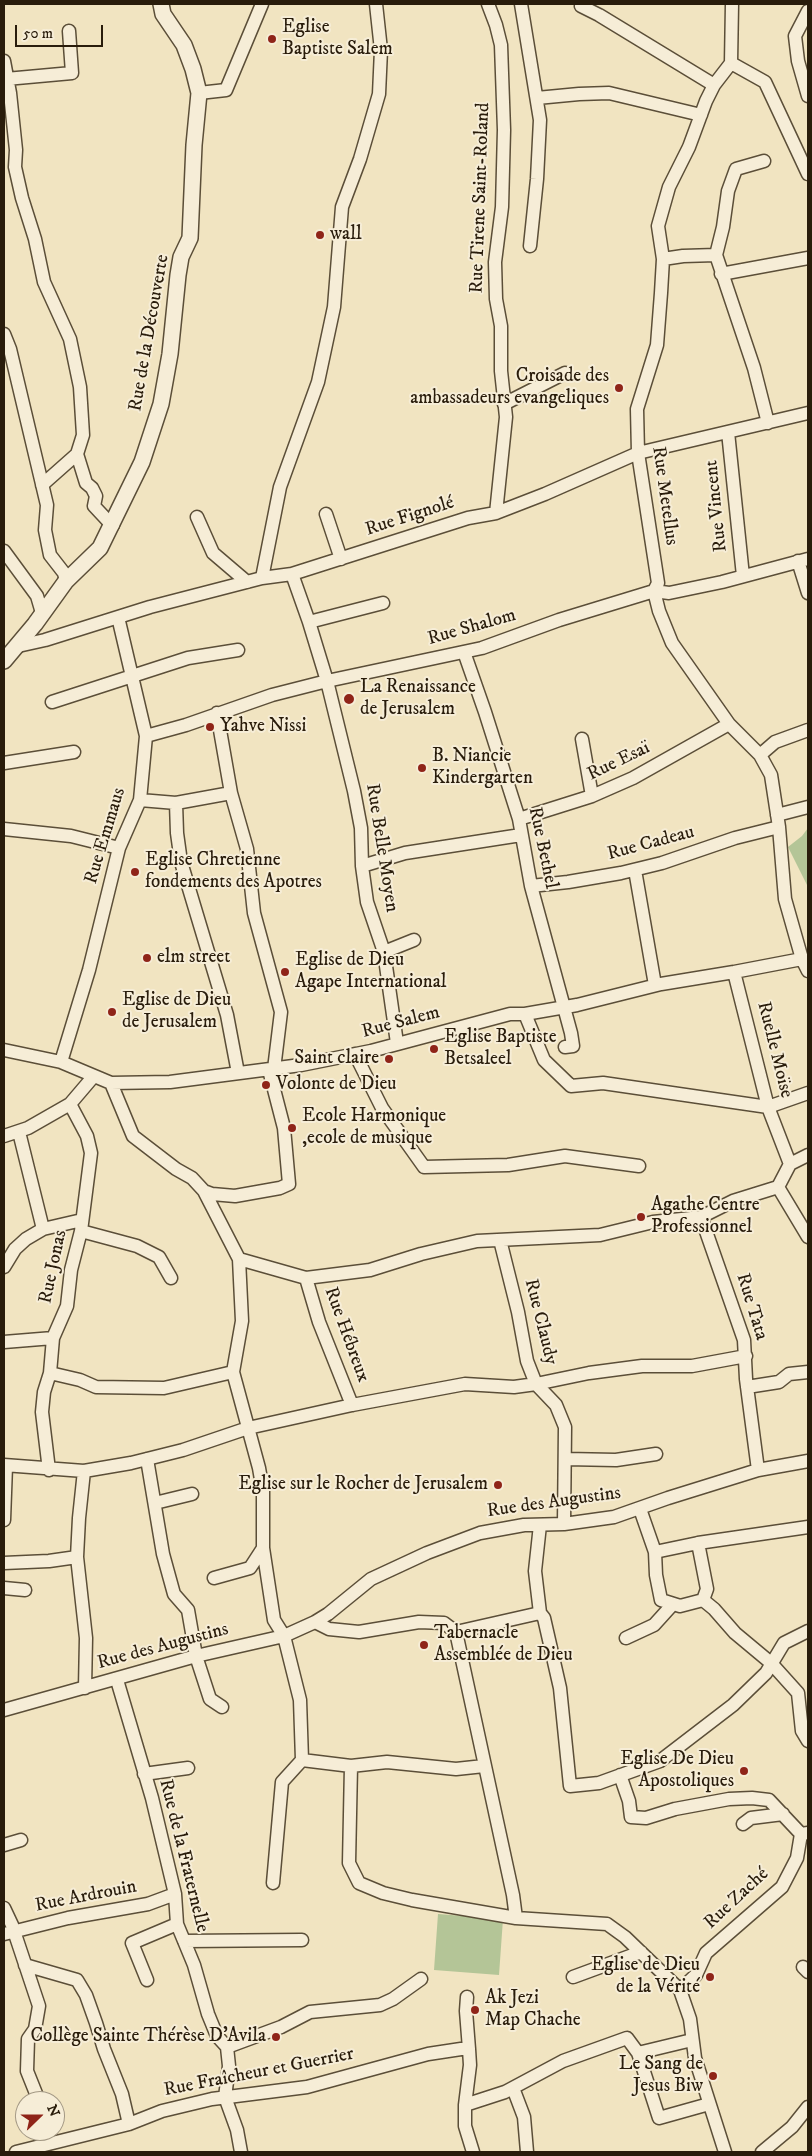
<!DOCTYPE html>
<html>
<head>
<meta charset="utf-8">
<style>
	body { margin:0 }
	#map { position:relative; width:812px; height:2156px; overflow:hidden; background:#f1e4c1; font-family:"IM FELL DW Pica",serif }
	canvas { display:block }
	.frame { position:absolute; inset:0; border:5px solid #291c0b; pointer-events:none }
	.north { position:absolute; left:15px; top:2091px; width:50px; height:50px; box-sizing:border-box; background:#f6edd7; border:1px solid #a49985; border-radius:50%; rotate:68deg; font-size:14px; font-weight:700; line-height:20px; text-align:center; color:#291c0b }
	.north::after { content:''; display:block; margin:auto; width:18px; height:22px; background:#8f2418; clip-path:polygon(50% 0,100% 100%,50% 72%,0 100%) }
	.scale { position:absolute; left:15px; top:25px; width:88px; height:22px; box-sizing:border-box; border:2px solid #291c0b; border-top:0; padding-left:6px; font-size:15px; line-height:18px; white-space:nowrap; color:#291c0b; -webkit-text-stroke:4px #f6edd7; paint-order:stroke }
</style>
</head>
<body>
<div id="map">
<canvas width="812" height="2156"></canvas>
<div class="frame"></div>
<div class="north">N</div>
<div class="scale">50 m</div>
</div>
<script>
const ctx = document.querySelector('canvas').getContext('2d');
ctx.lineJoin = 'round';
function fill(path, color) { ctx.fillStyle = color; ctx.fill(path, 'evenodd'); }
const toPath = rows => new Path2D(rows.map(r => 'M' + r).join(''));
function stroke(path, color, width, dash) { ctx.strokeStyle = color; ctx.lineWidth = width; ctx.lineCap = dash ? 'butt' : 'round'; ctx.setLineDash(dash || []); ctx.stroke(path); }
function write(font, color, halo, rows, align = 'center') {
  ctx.font = font + ' "IM FELL DW Pica",serif'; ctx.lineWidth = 4; ctx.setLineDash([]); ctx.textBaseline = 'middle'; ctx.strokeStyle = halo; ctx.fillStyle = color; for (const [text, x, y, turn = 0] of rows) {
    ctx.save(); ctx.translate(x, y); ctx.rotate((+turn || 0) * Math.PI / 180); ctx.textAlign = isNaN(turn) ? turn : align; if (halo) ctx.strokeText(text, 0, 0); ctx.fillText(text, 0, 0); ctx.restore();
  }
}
fill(toPath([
	[808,828,808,887,788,847,802,836],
	[438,1914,503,1919,499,1975,434,1970]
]), '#b4c597');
const minor = toPath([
	[488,4,496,25,501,45,504,130,502,207,495,262,496,299,501,326,501,371,506,417,496,513],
	[521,4,540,120,537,179,530,246],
	[732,4,731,63,714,85,706,101,689,147,669,187,658,226,663,259,661,293,657,345,637,409,638,453,658,583,654,591,659,611,672,643,729,724,760,755,771,775,779,827,785,899,802,959,808,971],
	[581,6,599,15,714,85],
	[808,11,795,36,798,61,808,96],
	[4,61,10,93,16,150,15,167,22,198,35,239,44,282,70,339,80,387,83,435,77,454,86,483,92,488,96,496,94,506,108,521,113,520,113,525],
	[731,63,765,82,808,174],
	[6,79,72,73,69,31],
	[199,93,226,90,262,4],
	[537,98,579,94,609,93,701,115],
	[716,255,723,227,728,191,736,169,764,161],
	[663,259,683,256,716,255,754,368,768,423],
	[721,274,808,258],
	[4,334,10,349,47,505,45,530,50,555,64,573,66,581],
	[504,404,565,373],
	[728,432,743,576],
	[42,485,77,454],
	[326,514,341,559],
	[197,517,213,553,247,582],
	[4,551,37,596,42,613],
	[798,561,808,593],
	[292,574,309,622,327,681,354,791,361,828,362,866,367,902,384,952,397,1043],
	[262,578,280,487,318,382,334,307,342,207,360,159,379,94,381,50,376,4],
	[309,622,383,603],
	[18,646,45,640,150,607,262,578,292,574,468,518,496,513,545,494,638,453,808,413],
	[464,652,485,712,519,819,531,886,571,1033,573,1046,565,1047],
	[52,702,188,658,238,650],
	[217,713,231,793,247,849,254,913,281,1012,274,1069],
	[146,736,186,725,272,695,327,681,482,648,559,620,654,591,669,593,722,582,808,559],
	[582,739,592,796],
	[760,755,775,742,808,730],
	[4,763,74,752],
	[140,800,176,803,231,793],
	[176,803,177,833,181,862,227,1015,238,1073],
	[777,815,808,807],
	[519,819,592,796,633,778,729,724],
	[4,829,71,836,119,848],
	[362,866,405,853,521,835],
	[635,870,655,985],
	[531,886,568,882,621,873,662,863,735,838,779,827],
	[384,952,414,940],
	[734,972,768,1107,790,1164],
	[525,1014,544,1060,571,1086,603,1083,768,1107,808,1093],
	[4,1050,61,1062,111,1083,170,1082,301,1065,371,1051,510,1014,525,1014,577,1005,661,984,734,972,802,959,808,960],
	[355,1054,382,1108,424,1167,508,1165,565,1156,639,1166],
	[61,1062,89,970,119,848,140,800,146,736,118,617],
	[111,1083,133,1136,176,1169,192,1178,204,1191,239,1259,242,1321,233,1372,259,1468,263,1491,263,1548,274,1620,284,1636,300,1700,302,1760,282,1782,273,1883],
	[19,1132,43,1229],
	[4,1136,28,1128,70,1104,93,1077],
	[778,1187,808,1237],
	[204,1191,212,1194,235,1196,280,1188,289,1184,284,1128,269,1070],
	[701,1217,744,1340,746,1379,758,1470],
	[81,1231,137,1246,159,1257,171,1278],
	[500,1240,518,1312,527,1361,536,1384,556,1405,565,1427,564,1524],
	[239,1259,306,1278,370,1270,421,1254,477,1241,600,1235,653,1222,701,1217,733,1201,778,1187,790,1164,808,1155],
	[4,1267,15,1249,26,1239,43,1229,82,1220],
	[306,1278,319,1322,352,1405],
	[4,1342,53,1338],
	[50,1373,80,1380,96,1387,164,1388,233,1372],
	[747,1387,779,1382,789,1374,808,1372],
	[147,1459,163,1554,174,1594,188,1610,196,1656,210,1699,222,1707],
	[566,1459,616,1460,656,1454],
	[4,1465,84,1471,131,1463,183,1450,248,1428,352,1405,465,1384,514,1387,536,1384,589,1373,642,1366,692,1366,746,1356],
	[49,1470,42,1412,44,1392,50,1373,53,1338,67,1306,71,1270,81,1231,91,1153,87,1136,70,1104],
	[84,1471,79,1518,77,1557,86,1638,85,1688],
	[155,1503,192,1494],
	[640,1509,655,1552,656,1575,661,1600,680,1606,703,1600,714,1609,735,1633,771,1663,798,1693,802,1731,808,1741],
	[4,1520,6,1466],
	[540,1525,535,1571,540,1613,544,1618,560,1688,570,1786,599,1783,660,1761,733,1705,766,1673,784,1643,808,1631],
	[698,1543,707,1589,703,1600],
	[655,1552,698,1543,808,1527],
	[4,1563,49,1561,77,1557],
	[214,1578,250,1568,263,1548],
	[4,1588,25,1590],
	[315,1622,329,1629,359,1632,419,1622,444,1623,456,1632,540,1613],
	[456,1632,513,1895,516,1918],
	[626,1638,654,1625,673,1604],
	[117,1680,152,1798,175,1894,177,1924,194,1965,208,2014,217,2036,227,2047,229,2066,225,2097,237,2130,241,2152],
	[4,1710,196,1656,284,1636,315,1622,328,1614,371,1579,427,1553,480,1533,524,1525,564,1524,614,1517,668,1498,758,1470,808,1461],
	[302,1760,351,1766,387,1762,456,1769,484,1766],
	[351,1766,349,1863,359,1883,383,1893,412,1900,516,1918,607,1924,625,1937,680,1990,690,2019,695,2058,725,2152],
	[144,1774,188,1768],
	[620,1775,629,1801,631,1817,646,1818,675,1809,729,1799,752,1798,769,1800,801,1834],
	[743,1824,751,1818,783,1814],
	[4,1845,21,1840],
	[4,1908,12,1925,39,2006,35,2029,28,2039,27,2071,39,2101],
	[4,1934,68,1918,148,1904,175,1894],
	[184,1941,302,1940],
	[25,1965,77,1980,86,1995,96,2023,104,2049,122,2094,129,2124],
	[803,1967,808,1972],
	[573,1977,641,1952],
	[147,1980,132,1943,177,1924],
	[680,1990,696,1975,706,1953,782,1887,797,1858,801,1834,808,1833],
	[467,1997,466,2011,469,2049],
	[227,2047,281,2027,310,2012,380,2005,393,1999,421,1979],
	[638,2053,659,2118,709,2104],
	[513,2088,524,2117,527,2152],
	[465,2105,505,2092,563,2061,627,2038,638,2053,692,2040],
	[16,2152,129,2124,162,2111,212,2099,307,2087,428,2054,461,2049,469,2049,470,2065,465,2105,465,2126,473,2152],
	[762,2152,792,2127,808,2107]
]);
const tertiary = toPath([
	[4,661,35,624,66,581,100,548,142,462,161,404,170,354,178,275,181,257,190,238,194,145,199,93,193,69,184,45,163,14,161,4]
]);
stroke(minor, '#5b4e38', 15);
stroke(tertiary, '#5b4e38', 18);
stroke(minor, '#f6edd7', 12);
stroke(tertiary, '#f6edd7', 15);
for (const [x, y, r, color] of [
	[272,39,5,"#8f2418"],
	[320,235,5,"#8f2418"],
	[619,388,5,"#8f2418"],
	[349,699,6,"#8f2418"],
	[210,727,5,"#8f2418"],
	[422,768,5,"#8f2418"],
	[135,872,5,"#8f2418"],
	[147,958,5,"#8f2418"],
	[285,972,5,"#8f2418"],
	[112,1012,5,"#8f2418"],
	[434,1049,5,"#8f2418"],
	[389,1059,5,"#8f2418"],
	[266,1085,5,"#8f2418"],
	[292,1128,5,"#8f2418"],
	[641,1217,5,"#8f2418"],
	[498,1485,5,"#8f2418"],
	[424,1645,5,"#8f2418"],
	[744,1771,5,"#8f2418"],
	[710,1977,5,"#8f2418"],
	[475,2010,5,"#8f2418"],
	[276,2037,5,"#8f2418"],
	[713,2076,5,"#8f2418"]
]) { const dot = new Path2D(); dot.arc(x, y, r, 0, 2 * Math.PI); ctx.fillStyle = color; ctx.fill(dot); stroke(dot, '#f6edd7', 2); }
write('19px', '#291c0b', '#f6edd7', [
	["Eglise",282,28],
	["Baptiste Salem",282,50],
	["wall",330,235],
	["Croisade des",609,377,"right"],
	["ambassadeurs evangeliques",609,399,"right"],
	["La Renaissance",360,688],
	["de Jerusalem",360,710],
	["Yahve Nissi",220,727],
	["B. Niancie",432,757],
	["Kindergarten",432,779],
	["Eglise Chretienne",145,861],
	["fondements des Apotres",145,883],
	["elm street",157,958],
	["Eglise de Dieu",295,961],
	["Agape International",295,983],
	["Eglise de Dieu",122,1001],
	["de Jerusalem",122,1023],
	["Eglise Baptiste",444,1038],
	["Betsaleel",444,1060],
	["Saint claire",379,1059,"right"],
	["Volonte de Dieu",276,1085],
	["Ecole Harmonique",302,1117],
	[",ecole de musique",302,1139],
	["Agathe Centre",651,1206],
	["Professionnel",651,1228],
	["Eglise sur le Rocher de Jerusalem",488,1485,"right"],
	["Tabernacle",434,1634],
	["Assemblée de Dieu",434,1656],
	["Eglise De Dieu",734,1760,"right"],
	["Apostoliques",734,1782,"right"],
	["Eglise de Dieu",700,1966,"right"],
	["de la Vérité",700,1988,"right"],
	["Ak Jezi",485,1999],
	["Map Chache",485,2021],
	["Collège Sainte Thérèse D'Avila",266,2037,"right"],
	["Le Sang de",703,2065,"right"],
	["Jesus Biw",703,2087,"right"]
], 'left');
write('19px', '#291c0b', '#f6edd7', [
	["Rue Tirene Saint-Roland",481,198,-88],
	["Rue de la Découverte",150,333,-80],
	["Rue Metellus",664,496,82],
	["Rue Vincent",717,506,-96],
	["Rue Fignolé",410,517,-18],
	["Rue Shalom",472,628,-16],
	["Rue Esaï",619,762,-26],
	["Rue Emmaus",106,836,-73],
	["Rue Cadeau",651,844,-15],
	["Rue Belle Moyen",381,848,81],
	["Rue Bethel",542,848,78],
	["Rue Salem",401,1023,-15],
	["Ruelle Moïse",774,1050,76],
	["Rue Jonas",54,1267,-78],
	["Rue Tata",751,1307,73],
	["Rue Claudy",540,1322,76],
	["Rue Hébreux",346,1335,70],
	["Rue des Augustins",554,1503,-8],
	["Rue des Augustins",163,1647,-15],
	["Rue de la Fraternelle",183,1856,76],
	["Rue Ardrouin",86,1897,-11],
	["Rue Zaché",737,1899,-43],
	["Rue Fraîcheur et Guerrier",259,2073,-11]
]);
</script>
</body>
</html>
